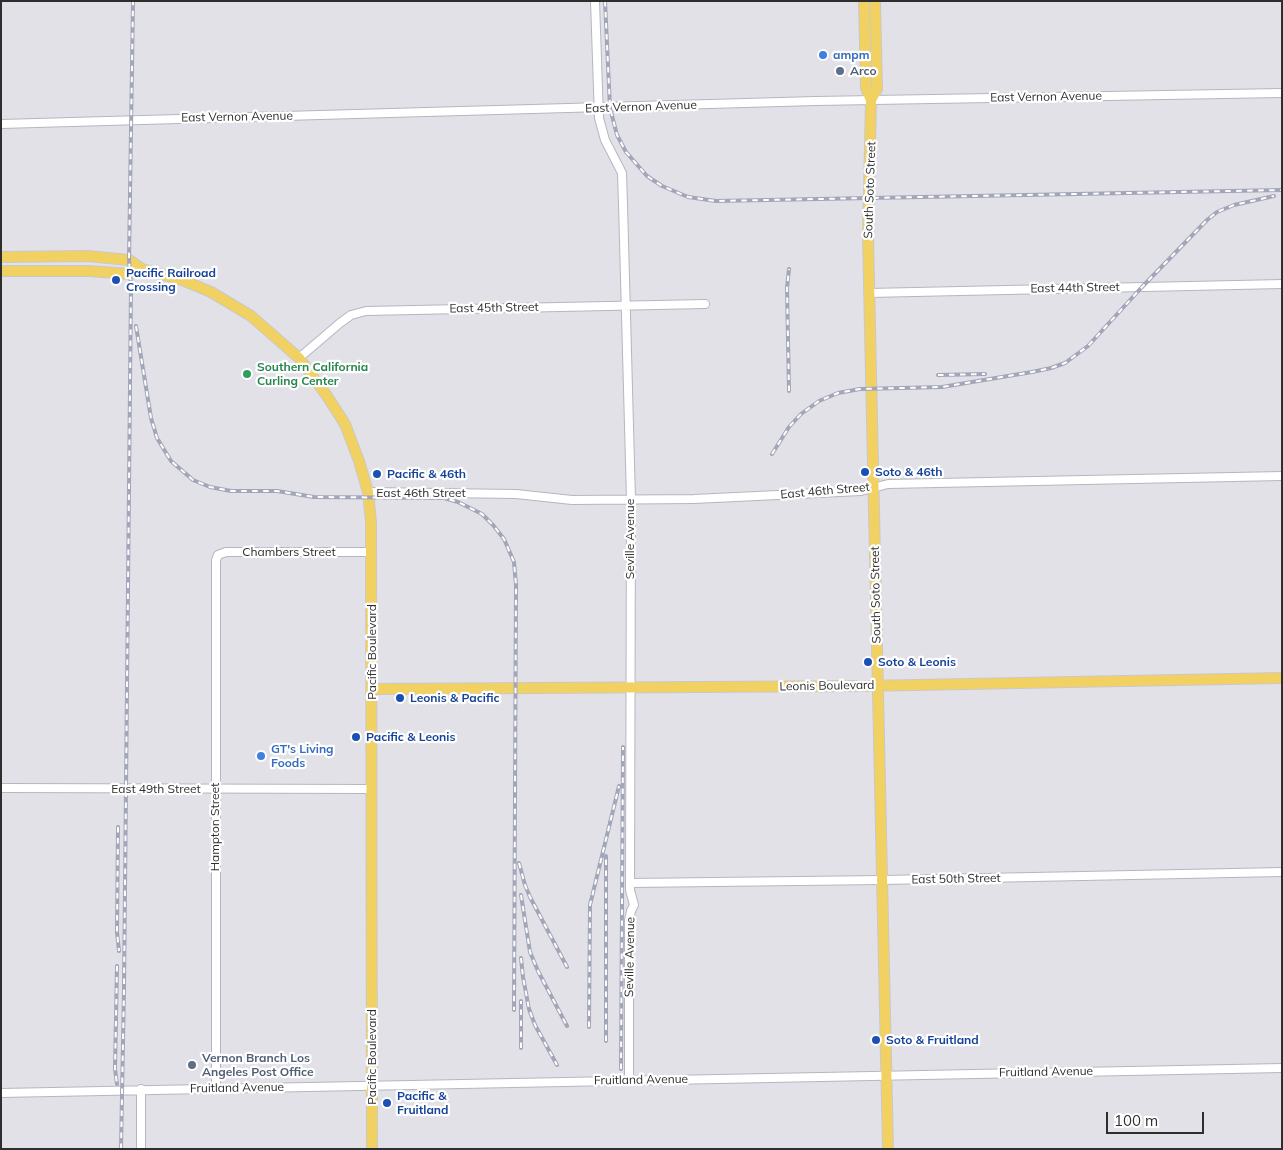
<!DOCTYPE html>
<html>
<head>
<meta charset="utf-8">
<style>
	body { margin:0 }
	#map { position:relative; width:1283px; height:1150px; overflow:hidden; background:#efe9e1; font-family:Mulish,sans-serif }
	canvas { display:block }
	.frame { position:absolute; inset:0; border:2px solid #2e2e2e; pointer-events:none }
	.scale { position:absolute; left:1106px; top:1112px; width:98px; height:22px; box-sizing:border-box; border:2px solid #2e2e2e; border-top:0; padding-left:6px; font-size:15px; line-height:18px; white-space:nowrap; color:#2e2e2e; -webkit-text-stroke:4px #fff; paint-order:stroke }
</style>
</head>
<body>
<div id="map">
<canvas width="1283" height="1150"></canvas>
<div class="frame"></div>
<div class="scale">100 m</div>
</div>
<script>
const ctx = document.querySelector('canvas').getContext('2d');
ctx.lineJoin = 'round';
function fill(path, color) { ctx.fillStyle = color; ctx.fill(path, 'evenodd'); }
const toPath = rows => new Path2D(rows.map(r => 'M' + r).join(''));
function stroke(path, color, width, dash) { ctx.strokeStyle = color; ctx.lineWidth = width; ctx.lineCap = dash ? 'butt' : 'round'; ctx.setLineDash(dash || []); ctx.stroke(path); }
function write(font, color, halo, rows, align = 'center') {
  ctx.font = font + ' Mulish,sans-serif'; ctx.lineWidth = 4.5; ctx.setLineDash([]); ctx.textBaseline = 'middle'; ctx.strokeStyle = halo; ctx.fillStyle = color; for (const [text, x, y, turn = 0] of rows) {
    ctx.save(); ctx.translate(x, y); ctx.rotate((+turn || 0) * Math.PI / 180); ctx.textAlign = isNaN(turn) ? turn : align; if (halo) ctx.strokeText(text, 0, 0); ctx.fillText(text, 0, 0); ctx.restore();
  }
}
fill(toPath([
	[1,1,1282,1,1282,1149,1,1149]
]), '#e3e1e8');
const minor = toPath([
	[595,1,599,118,605,140,622,173,623,204,631,500,630,890,634,905,631,911,629,920,629,1080],
	[1,124,816,101,1282,93],
	[869,293,1282,284],
	[299,358,340,323,351,315,366,311,705,304],
	[368,492,516,494,572,500,694,499,861,491,888,484,1282,476],
	[1,788,372,789],
	[630,883,883,880,1282,872],
	[216,1088,216,560,218,555,226,552,372,552],
	[141,1089,141,1149],
	[1,1093,1282,1068]
]);
const major = toPath([
	[864,1,866,88,871,100,868,237,888,1149],
	[871,100,877,89,875,1],
	[1,257,88,256,129,260,142,269,182,280,211,292,251,316,299,358,327,396,345,424,359,461,368,492,371,522,372,1149],
	[1,271,89,271,130,274,142,269],
	[372,689,862,686,1282,678]
]);
stroke(minor, '#b4b7c1', 10);
stroke(major, '#c9c9c9', 12);
stroke(minor, '#fff', 8);
stroke(major, '#f2d163', 10);
const rail = toPath([
	[605,1,610,108,617,135,626,152,647,176,662,186,688,197,716,201,1282,190],
	[136,326,151,418,157,438,171,461,193,480,210,487,231,491,277,491,314,497,444,498,458,502,482,514,493,525,504,539,514,562,516,585,514,1010],
	[938,375,985,374],
	[789,391,787,288,789,269],
	[772,454,789,427,801,414,819,401,838,393,860,389,942,387,1032,372,1051,368,1065,363,1088,346,1142,287,1207,220,1217,212,1234,205,1274,196],
	[118,827,117,932,119,951],
	[519,863,525,885,530,897,567,967],
	[521,895,530,952,538,971,567,1026],
	[521,958,523,977,529,1009,535,1025,557,1065],
	[117,966,115,1069,117,1084],
	[589,1027,590,905,619,786],
	[606,1041,606,856],
	[521,1048,521,1001],
	[621,1069,623,747],
	[121,1149,124,988,131,287,129,260,133,1]
]);
stroke(rail, '#a3a6b8', 4);
stroke(rail, '#fff', 2, [5.5]);
for (const [x, y, r, color] of [
	[823,55,5,"#3f7fe0"],
	[840,71,5,"#5c6f8a"],
	[116,280,5,"#1a4fb4"],
	[247,374,5,"#2e9e5b"],
	[865,472,5,"#1a4fb4"],
	[377,474,5,"#1a4fb4"],
	[868,662,5,"#1a4fb4"],
	[400,698,5,"#1a4fb4"],
	[356,737,5,"#1a4fb4"],
	[261,756,5,"#3f7fe0"],
	[876,1040,5,"#1a4fb4"],
	[192,1065,5,"#5c6f8a"],
	[387,1103,5,"#1a4fb4"]
]) { const dot = new Path2D(); dot.arc(x, y, r, 0, 2 * Math.PI); ctx.fillStyle = color; ctx.fill(dot); stroke(dot, '#fff', 2); }
write('bold 12px', '#366cbe', '#fff', [
	["ampm",833,55],
	["GT's Living",271,749],
	["Foods",271,763]
], 'left');
write('bold 12px', '#4e5e75', '#fff', [
	["Arco",850,71],
	["Vernon Branch Los",202,1058],
	["Angeles Post Office",202,1072]
], 'left');
write('12px', '#2e2e2e', '#fff', [
	["East Vernon Avenue",1046,97,-1],
	["East Vernon Avenue",641,107,-2],
	["East Vernon Avenue",237,117,-1],
	["South Soto Street",870,190,-88],
	["East 44th Street",1075,288,-1],
	["East 45th Street",494,308,-1],
	["East 46th Street",825,491,-5],
	["East 46th Street",421,493],
	["Seville Avenue",630,539,-90],
	["Chambers Street",289,552],
	["South Soto Street",876,595,-91],
	["Pacific Boulevard",372,652,-90],
	["Leonis Boulevard",827,686,-1],
	["East 49th Street",156,789],
	["Hampton Street",215,827,-90],
	["East 50th Street",956,879,-1],
	["Seville Avenue",630,957,-89],
	["Pacific Boulevard",372,1057,-90],
	["Fruitland Avenue",1046,1072,-1],
	["Fruitland Avenue",641,1080,-1],
	["Fruitland Avenue",237,1088,-1]
]);
write('bold 12px', '#164399', '#fff', [
	["Pacific Railroad",126,273],
	["Crossing",126,287],
	["Soto & 46th",875,472],
	["Pacific & 46th",387,474],
	["Soto & Leonis",878,662],
	["Leonis & Pacific",410,698],
	["Pacific & Leonis",366,737],
	["Soto & Fruitland",886,1040],
	["Pacific &",397,1096],
	["Fruitland",397,1110]
], 'left');
write('bold 12px', '#27864d', '#fff', [
	["Southern California",257,367],
	["Curling Center",257,381]
], 'left');
</script>
</body>
</html>
